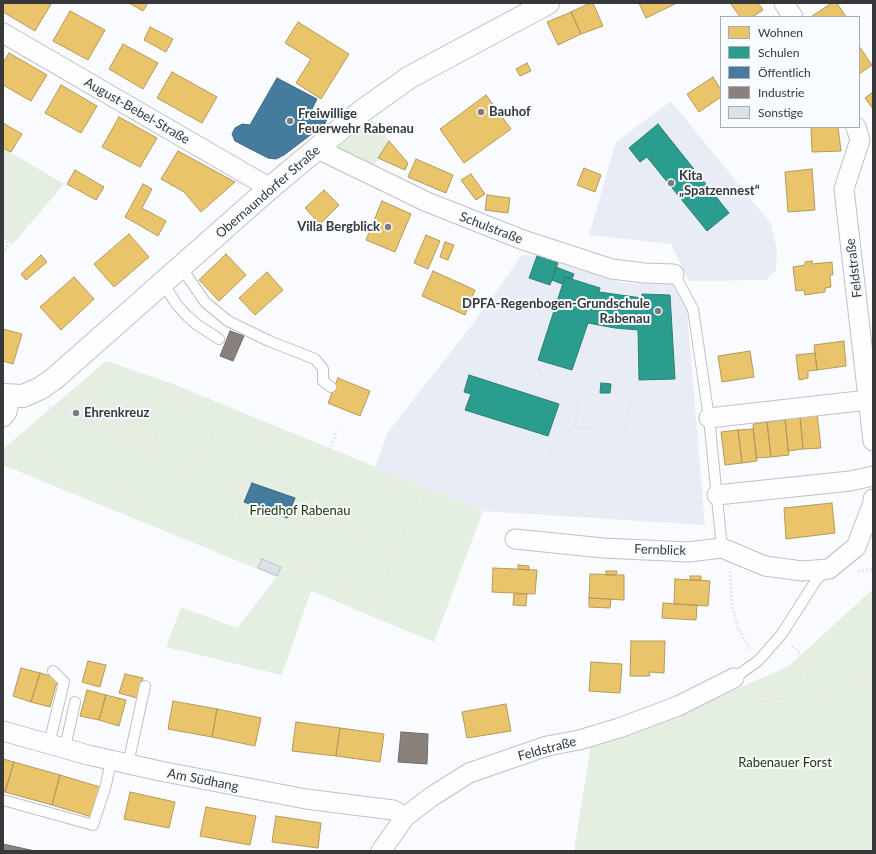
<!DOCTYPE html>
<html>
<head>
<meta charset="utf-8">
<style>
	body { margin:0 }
	#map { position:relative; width:876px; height:854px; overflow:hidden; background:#f9fbfe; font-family:Lato,sans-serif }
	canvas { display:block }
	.frame { position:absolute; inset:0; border:4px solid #36383a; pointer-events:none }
	.legend { position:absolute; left:720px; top:16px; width:140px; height:112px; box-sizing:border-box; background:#f8fbff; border:1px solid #aaadb0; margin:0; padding:5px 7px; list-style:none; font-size:12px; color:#36383a }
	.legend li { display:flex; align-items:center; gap:8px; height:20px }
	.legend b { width:20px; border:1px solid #aaadb0 }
</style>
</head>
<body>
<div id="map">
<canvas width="876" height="854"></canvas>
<div class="frame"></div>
<ul class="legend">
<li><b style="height:11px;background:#e9c46a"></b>Wohnen</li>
<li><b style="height:11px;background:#2a9d8f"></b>Schulen</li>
<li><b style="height:11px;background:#457b9d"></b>Öffentlich</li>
<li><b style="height:11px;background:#8a817c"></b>Industrie</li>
<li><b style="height:11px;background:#dae1ea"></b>Sonstige</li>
</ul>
</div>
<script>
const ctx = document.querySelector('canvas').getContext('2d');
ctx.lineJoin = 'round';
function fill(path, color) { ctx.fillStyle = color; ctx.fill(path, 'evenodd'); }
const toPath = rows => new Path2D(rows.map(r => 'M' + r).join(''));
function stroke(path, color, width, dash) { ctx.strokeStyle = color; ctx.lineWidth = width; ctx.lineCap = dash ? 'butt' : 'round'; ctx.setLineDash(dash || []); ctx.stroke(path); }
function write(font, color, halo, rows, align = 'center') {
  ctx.font = font + ' Lato,sans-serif'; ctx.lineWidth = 4; ctx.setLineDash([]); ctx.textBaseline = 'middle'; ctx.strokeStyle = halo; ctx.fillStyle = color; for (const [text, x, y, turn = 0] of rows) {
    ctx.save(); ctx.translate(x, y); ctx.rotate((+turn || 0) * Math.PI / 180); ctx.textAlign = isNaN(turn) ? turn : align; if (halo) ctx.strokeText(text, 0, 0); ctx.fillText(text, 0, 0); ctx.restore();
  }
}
fill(toPath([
	[671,101,771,224,777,250,776,270,766,280,689,281,671,244,589,235,616,142],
	[522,255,537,256,558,263,620,282,636,284,676,283,687,311,705,525,483,511,375,467,388,432,472,325]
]), '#e8edf5');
fill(toPath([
	[372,119,389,141,373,167,338,150,340,146],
	[3,148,64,184,12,245,3,238],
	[106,361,173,384,483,511,434,642,311,591,282,675,166,647,181,607,237,628,277,577,3,465,3,449],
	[873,589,873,851,574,851,591,745,701,705,789,666]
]), '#e5efe1');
const homes = toPath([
	[3,3,49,3,51,4,35,31,3,12,3,3],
	[129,3,148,3,143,11,129,3],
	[590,3,593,3,603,26,581,34,571,12,590,3],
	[639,3,674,3,675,4,646,18,639,3],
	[732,3,758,3,763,10,752,17,740,17,731,4,732,3],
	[832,3,837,3,846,17,813,17,812,16,832,3],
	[70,11,105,30,88,60,53,41,70,11],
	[571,12,581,34,558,45,547,22,571,12],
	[298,22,349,54,321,99,296,83,311,59,285,43,298,22],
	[150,27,173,39,166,52,144,40,150,27],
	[123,44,158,63,143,89,109,69,123,44],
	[859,46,872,65,859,74,859,46],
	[9,53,47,75,31,101,3,85,3,63,9,53],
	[527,63,531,71,520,76,516,69,527,63],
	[172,72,217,97,202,123,157,98,172,72],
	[713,77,721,90,721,97,699,112,687,94,713,77],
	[61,85,97,106,81,133,45,113,61,85],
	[873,92,873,109,865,98,873,92],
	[486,95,511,129,464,163,440,129,486,95],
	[119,117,157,138,140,167,102,147,119,117],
	[3,123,22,134,11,152,3,148,3,123],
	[811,127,838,127,841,151,812,152,811,127],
	[389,141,408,163,405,170,378,158,389,141],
	[178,151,235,182,201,212,184,192,161,179,178,151],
	[416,159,453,175,446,193,408,177,416,159],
	[584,168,601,175,595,192,577,185,584,168],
	[812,169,815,210,788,212,785,172,812,169],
	[75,170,104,187,96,200,67,184,75,170],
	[471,174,485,194,476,200,461,180,471,174],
	[143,184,152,189,142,208,166,221,158,236,125,217,143,184],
	[324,190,339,205,320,224,305,208,324,190],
	[487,195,510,198,508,213,485,210,487,195],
	[382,201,411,214,395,252,366,240,382,201],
	[129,234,149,257,114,287,94,264,129,234],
	[426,235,440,241,428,269,414,263,426,235],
	[445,242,454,245,448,260,440,257,445,242],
	[226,254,246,275,219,301,199,280,226,254],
	[41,255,47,262,26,280,21,274,41,255],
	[812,261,812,264,832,262,833,275,830,275,831,287,825,288,825,292,805,295,804,290,796,291,793,267,805,265,805,262,812,261],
	[433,271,475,290,465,315,422,296,433,271],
	[267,272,283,290,255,315,239,298,267,272],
	[74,277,94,299,61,330,40,307,74,277],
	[3,329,22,334,13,364,3,361,3,329],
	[844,341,846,366,817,370,814,345,844,341],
	[750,351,754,377,722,382,718,356,750,351],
	[815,353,817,370,808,371,808,378,799,380,796,355,815,353],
	[338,378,370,391,360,416,328,403,338,378],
	[817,413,821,448,803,449,800,415,817,413],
	[800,415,803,449,788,451,785,417,800,415],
	[785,420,789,455,771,457,767,422,785,420],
	[767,422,771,457,756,458,753,424,767,422],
	[753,429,757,461,742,463,738,430,753,429],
	[738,430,742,463,725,465,721,432,738,430],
	[832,503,835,533,786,539,784,508,832,503],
	[518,565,529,566,529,570,518,569,518,565],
	[493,568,537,570,535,594,492,592,493,568],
	[606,571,617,571,616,575,606,575,606,571],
	[590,574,624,575,624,600,589,598,590,574],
	[690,576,701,576,701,580,690,580,690,576],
	[675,579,710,581,708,606,674,604,675,579],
	[514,594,527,594,526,606,513,605,514,594],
	[589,598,611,599,610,608,589,607,589,598],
	[663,603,697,605,696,620,662,618,663,603],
	[631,641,665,641,664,673,649,672,650,676,630,676,631,641],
	[88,661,106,665,100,687,82,682,88,661],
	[591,662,622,664,620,693,589,691,591,662],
	[21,668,40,673,31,702,13,696,21,668],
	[40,673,58,678,50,707,31,702,40,673],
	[125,674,143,678,137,698,119,693,125,674],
	[87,690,106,695,99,720,80,716,87,690],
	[106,695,126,700,119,726,99,720,106,695],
	[173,701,217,709,212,737,168,729,173,701],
	[506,704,511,731,467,738,462,712,506,704],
	[217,709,261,718,255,746,212,737,217,709],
	[296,722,340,728,336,756,292,751,296,722],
	[340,728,384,734,380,762,336,756,340,728],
	[3,759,14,762,5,792,3,791,3,759],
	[14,762,60,775,52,805,5,792,14,762],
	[60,775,100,787,92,817,52,805,60,775],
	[130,792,175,802,169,828,124,819,130,792],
	[206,807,256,816,250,845,200,836,206,807],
	[276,816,321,823,318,848,272,842,276,816]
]);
fill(homes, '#e9c46a');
stroke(homes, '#b39a5c', 1);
const schools = toPath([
	[658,124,729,213,707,231,647,157,640,162,629,148,658,124],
	[537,256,558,263,550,285,529,278,537,256],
	[556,267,574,274,572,279,565,277,562,284,552,280,556,267],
	[565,277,600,288,599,292,642,298,642,294,670,295,675,379,639,380,638,330,615,328,588,323,572,370,538,360,565,277],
	[469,375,559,404,548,436,465,410,471,394,464,392,469,375],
	[601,383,611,384,610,393,600,393,601,383]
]);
fill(schools, '#2a9d8f');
stroke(schools, '#2e7f76', 1);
const public = toPath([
	[277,78,317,99,312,109,327,118,325,124,284,155,276,159,268,158,235,141,232,134,235,128,242,124,250,125,277,78],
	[252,483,295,498,287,518,244,502,252,483]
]);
fill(public, '#457b9d');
stroke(public, '#40677f', 1);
const industry = toPath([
	[230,331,244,336,233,361,220,356,230,331],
	[401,732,428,734,427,764,398,762,401,732],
	[3,844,35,851,3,851,3,844]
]);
fill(industry, '#8a817c');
stroke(industry, '#716b68', 1);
const building = toPath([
	[262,559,281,567,277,576,258,568,262,559]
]);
fill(building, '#dae1ea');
stroke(building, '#c0c2c5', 1);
const service = toPath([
	[181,267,205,302,228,321,269,341,315,359,323,369,323,381,331,387],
	[674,274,693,309,709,418,722,548],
	[163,283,177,305,186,315,196,324,219,339],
	[734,678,758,661,781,635,817,579,827,571],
	[49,744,64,682,53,671],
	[65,748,75,702],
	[128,764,145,686],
	[3,800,93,825,106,785,111,760]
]);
const minor = toPath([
	[784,3,793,17],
	[3,33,270,188],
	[856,127,860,140,844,189,873,441],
	[318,149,427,202,523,240,612,269,644,273,674,274],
	[3,417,7,412,10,397],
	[709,418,868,400],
	[717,495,850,481,873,476],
	[515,539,603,548,688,552,722,548,765,566,802,571,829,569,856,547,873,503,873,499],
	[3,731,88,755,160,771,306,799,393,810,405,817],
	[381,851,405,817,431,797,469,773,547,746,579,740,619,728,678,706,734,678]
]);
const tertiary = toPath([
	[3,395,23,396,41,388,55,378,270,188,362,111,410,77,548,3]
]);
stroke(service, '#bfc1c3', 12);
stroke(minor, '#bfc1c3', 21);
stroke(tertiary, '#bfc1c3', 24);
stroke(toPath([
	[363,135,370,144],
	[3,230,7,236,7,247,3,252],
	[526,357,535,365,542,375,552,381,564,386],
	[109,373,418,499,378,598,20,452,61,413,109,373],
	[511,374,562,393,567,375,565,374],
	[49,407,238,487],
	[575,426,646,437,694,427],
	[624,435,630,400],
	[324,461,337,431],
	[546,462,550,450,559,439,575,426,579,393,614,339,615,328],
	[116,491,148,449,178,401],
	[305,496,293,526,242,507,238,487,255,477,305,496,332,483,340,468],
	[299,512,397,551,442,567],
	[170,513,178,492,222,419],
	[229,538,238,522,242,507],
	[730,571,732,606,738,628,749,647,749,650],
	[858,571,873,569],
	[814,695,873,673],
	[723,706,814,695,798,651,791,645]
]), '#e5e6e6', 2.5, [2, 2]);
stroke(service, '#fefeff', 10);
stroke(minor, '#fefeff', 19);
stroke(tertiary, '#fefeff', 22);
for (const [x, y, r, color] of [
	[481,112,4,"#7a7c7f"],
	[290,121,4,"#7a7c7f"],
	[671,183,4,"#7a7c7f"],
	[388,227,4,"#7a7c7f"],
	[658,311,4,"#7a7c7f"],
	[76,413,4,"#7a7c7f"]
]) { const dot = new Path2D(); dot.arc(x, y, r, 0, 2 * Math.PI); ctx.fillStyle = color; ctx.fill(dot); stroke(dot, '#f8fbff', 1.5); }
write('13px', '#36383a', '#f8fbff', [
	["August-Bebel-Straße",137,111,30],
	["Obernaundorfer Straße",268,192,-41],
	["Schulstraße",491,228,21],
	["Feldstraße",854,268,-97],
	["Fernblick",660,550,2],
	["Feldstraße",547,749,-15],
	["Am Südhang",203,780,11]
]);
write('bold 13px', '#36383a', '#f8fbff', [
	["Bauhof",489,112],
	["Freiwillige",298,114],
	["Feuerwehr Rabenau",298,129],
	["Kita",679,176],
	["„Spatzennest“",679,191],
	["Villa Bergblick",380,227,"right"],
	["DPFA-Regenbogen-Grundschule",650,304,"right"],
	["Rabenau",650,319,"right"],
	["Ehrenkreuz",84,413]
], 'left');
write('13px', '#1e3405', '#f8fbff', [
	["Friedhof Rabenau",300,511],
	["Rabenauer Forst",785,763]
]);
</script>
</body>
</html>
